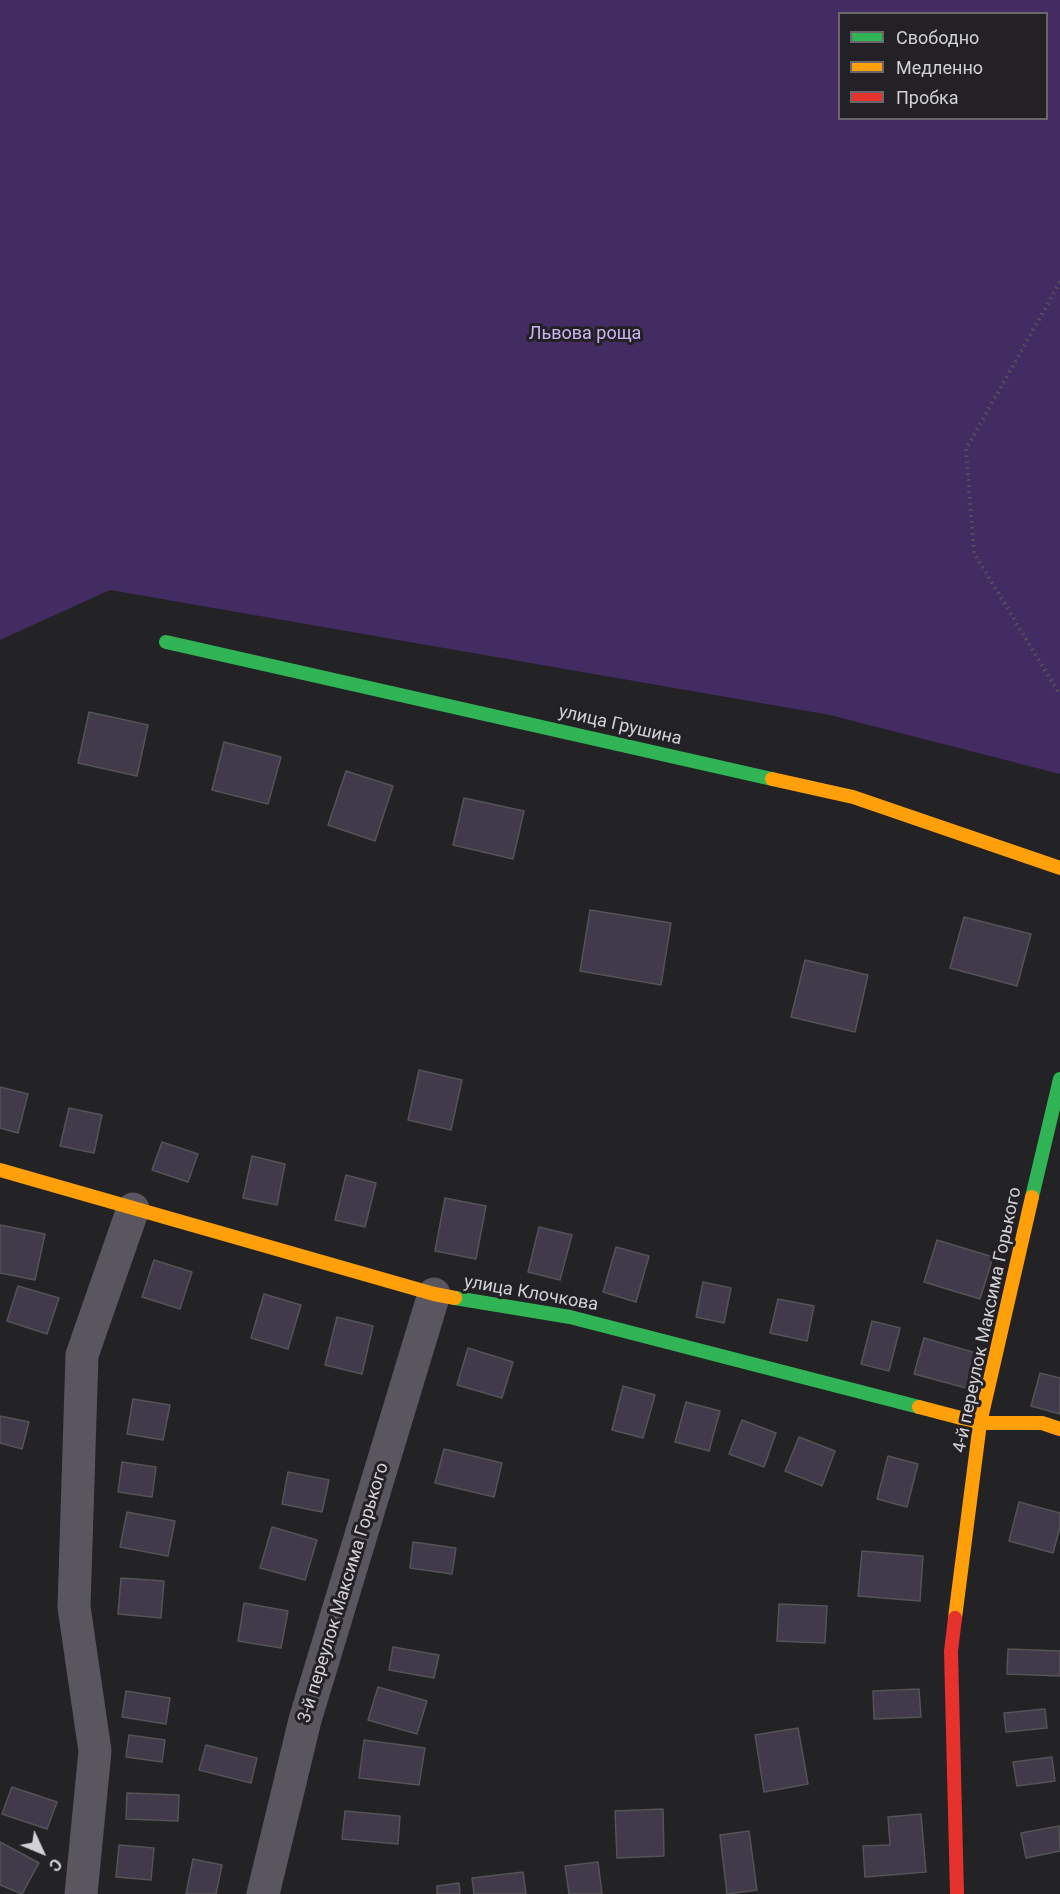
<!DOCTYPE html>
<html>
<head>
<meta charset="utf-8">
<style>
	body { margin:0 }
	#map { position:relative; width:1060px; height:1894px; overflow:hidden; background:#232225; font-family:Roboto,sans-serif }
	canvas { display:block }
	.legend { position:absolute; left:838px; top:12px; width:210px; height:108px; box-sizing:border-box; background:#232126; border:2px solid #69676c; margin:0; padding:8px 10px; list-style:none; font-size:18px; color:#d2d1d4 }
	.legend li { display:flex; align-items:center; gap:12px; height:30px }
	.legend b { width:30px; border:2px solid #69676c }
	.north { position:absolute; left:12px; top:1822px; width:60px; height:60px; -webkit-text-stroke:4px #232126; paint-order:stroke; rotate:134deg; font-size:16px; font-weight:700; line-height:24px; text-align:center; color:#d2d1d4 }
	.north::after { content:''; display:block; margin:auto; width:21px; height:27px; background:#d2d1d4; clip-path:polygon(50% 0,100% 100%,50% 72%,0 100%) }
</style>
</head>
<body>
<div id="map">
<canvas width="1060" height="1894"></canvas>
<ul class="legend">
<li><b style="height:8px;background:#30b455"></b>Свободно</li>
<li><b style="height:8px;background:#ff9f0a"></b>Медленно</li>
<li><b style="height:8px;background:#e5322d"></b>Пробка</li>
</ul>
<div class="north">С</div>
</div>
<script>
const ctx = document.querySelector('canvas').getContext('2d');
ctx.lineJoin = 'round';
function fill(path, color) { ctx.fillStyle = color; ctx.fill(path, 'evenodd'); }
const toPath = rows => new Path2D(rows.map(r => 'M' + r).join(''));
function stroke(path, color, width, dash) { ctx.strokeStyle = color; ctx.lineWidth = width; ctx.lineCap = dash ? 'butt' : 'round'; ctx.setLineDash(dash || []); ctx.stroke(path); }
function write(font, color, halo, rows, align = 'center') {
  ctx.font = font + ' Roboto,sans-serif'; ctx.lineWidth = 6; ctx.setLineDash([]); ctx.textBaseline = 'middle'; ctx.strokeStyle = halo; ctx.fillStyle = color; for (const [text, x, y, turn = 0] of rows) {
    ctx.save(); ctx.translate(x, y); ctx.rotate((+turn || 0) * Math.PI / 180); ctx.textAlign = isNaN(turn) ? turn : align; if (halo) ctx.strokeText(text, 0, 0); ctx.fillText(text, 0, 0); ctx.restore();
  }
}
fill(toPath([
	[0,0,1060,0,1060,774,830,715,110,590,0,640],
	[840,14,1046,14,1046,118,840,118]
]), '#432c61');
const building = toPath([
	[89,712,148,725,137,776,78,763,89,712],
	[224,742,281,757,268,804,212,790,224,742],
	[346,771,393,786,375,841,328,825,346,771],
	[464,798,524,811,513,859,453,845,464,798],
	[590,910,671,923,661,985,580,971,590,910],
	[964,917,1031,934,1017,986,950,968,964,917],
	[805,960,868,975,855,1032,791,1017,805,960],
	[419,1070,462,1080,451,1130,408,1120,419,1070],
	[0,1087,28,1094,18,1133,0,1128,0,1087],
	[69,1108,102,1115,94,1153,60,1146,69,1108],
	[162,1142,198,1154,188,1182,152,1170,162,1142],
	[252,1156,285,1164,277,1205,243,1198,252,1156],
	[346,1175,376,1183,365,1227,335,1220,346,1175],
	[445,1198,486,1206,476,1259,435,1251,445,1198],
	[0,1225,45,1234,35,1280,0,1273,0,1225],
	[539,1227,572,1235,560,1280,528,1272,539,1227],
	[937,1240,993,1257,980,1299,924,1282,937,1240],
	[616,1247,649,1256,636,1302,603,1292,616,1247],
	[154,1260,192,1272,180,1309,142,1297,154,1260],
	[703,1282,731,1288,724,1323,696,1317,703,1282],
	[18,1286,59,1298,47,1334,7,1321,18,1286],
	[264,1294,301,1305,288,1349,251,1338,264,1294],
	[778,1299,814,1306,807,1341,770,1333,778,1299],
	[337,1317,373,1326,362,1374,325,1365,337,1317],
	[872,1321,900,1328,889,1371,861,1364,872,1321],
	[924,1338,976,1353,966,1388,914,1374,924,1338],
	[468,1348,513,1362,502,1398,457,1385,468,1348],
	[1040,1373,1060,1378,1060,1414,1031,1406,1040,1373],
	[623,1386,655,1395,643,1438,612,1430,623,1386],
	[133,1399,170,1405,163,1440,127,1434,133,1399],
	[686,1402,720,1411,709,1451,675,1442,686,1402],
	[0,1416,29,1422,22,1449,0,1443,0,1416],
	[742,1420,776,1433,764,1467,729,1454,742,1420],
	[799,1437,835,1451,822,1486,785,1471,799,1437],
	[444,1449,502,1463,494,1497,435,1483,444,1449],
	[888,1456,918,1464,907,1507,877,1499,888,1456],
	[122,1462,156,1467,152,1497,118,1492,122,1462],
	[288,1472,329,1480,322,1512,282,1504,288,1472],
	[1019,1502,1060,1513,1060,1527,1053,1553,1009,1541,1019,1502],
	[127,1512,175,1521,168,1556,120,1547,127,1512],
	[272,1527,317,1540,305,1580,260,1568,272,1527],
	[413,1542,456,1548,452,1574,410,1568,413,1542],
	[862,1551,923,1556,920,1601,858,1596,862,1551],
	[121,1578,164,1581,161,1618,118,1614,121,1578],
	[244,1603,288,1611,281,1648,238,1641,244,1603],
	[779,1604,827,1606,825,1643,777,1641,779,1604],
	[393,1647,439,1655,434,1678,389,1670,393,1647],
	[1008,1649,1060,1651,1060,1676,1007,1674,1008,1649],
	[378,1687,427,1701,417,1734,368,1720,378,1687],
	[919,1689,921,1717,874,1719,873,1691,919,1689],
	[126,1691,170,1698,166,1724,122,1717,126,1691],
	[1045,1709,1047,1728,1006,1732,1004,1713,1045,1709],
	[798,1728,808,1784,764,1792,755,1735,798,1728],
	[129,1735,165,1740,162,1762,126,1757,129,1735],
	[364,1740,425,1748,419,1785,359,1778,364,1740],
	[206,1745,257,1758,251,1783,199,1770,206,1745],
	[1052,1757,1055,1781,1017,1786,1013,1762,1052,1757],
	[12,1787,57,1802,47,1829,2,1814,12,1787],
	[127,1793,179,1795,178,1821,126,1819,127,1793],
	[663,1809,664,1856,617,1858,615,1811,663,1809],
	[345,1811,400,1816,398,1844,342,1839,345,1811],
	[921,1814,926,1872,865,1877,863,1846,890,1845,888,1817,921,1814],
	[1059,1826,1060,1851,1026,1858,1021,1833,1059,1826],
	[749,1831,757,1890,727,1894,720,1835,749,1831],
	[0,1842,39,1863,22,1894,0,1885,0,1842],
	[119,1845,154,1848,151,1880,116,1877,119,1845],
	[193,1859,222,1865,216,1894,186,1894,193,1859],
	[598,1862,602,1894,569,1894,565,1866,598,1862],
	[523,1872,526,1894,474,1894,472,1878,523,1872],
	[459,1883,460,1894,437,1894,437,1886,459,1883]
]);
fill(building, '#413a4a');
stroke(building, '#545456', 1.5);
stroke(toPath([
	[1060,282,966,449,974,553,1060,695]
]), '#57545b', 4, [1.5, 4.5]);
stroke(toPath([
	[81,1894,95,1751,74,1607,82,1355,133,1209],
	[263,1894,305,1720,434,1294]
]), '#59565f', 33);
stroke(toPath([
	[166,642,772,779],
	[1032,1197,1060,1079],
	[455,1298,570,1317,919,1407]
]), '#30b455', 14);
stroke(toPath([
	[772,779,853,797,1060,868],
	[0,1170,434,1294,455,1298],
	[919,1407,980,1423,1042,1423,1060,1429],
	[955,1618,980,1423,1032,1197]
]), '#ff9f0a', 14);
stroke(toPath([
	[955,1618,951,1651,957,1894]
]), '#e5322d', 14);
write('18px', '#ccb4f3', '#232126', [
	["Львова роща",585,334]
]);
write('18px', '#d2d1d4', '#232126', [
	["улица Грушина",620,726,13],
	["улица Клочкова",531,1294,10],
	["4-й переулок Максима Горького",988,1320,-78],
	["3-й переулок Максима Горького",344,1593,-73]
]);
</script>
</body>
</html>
